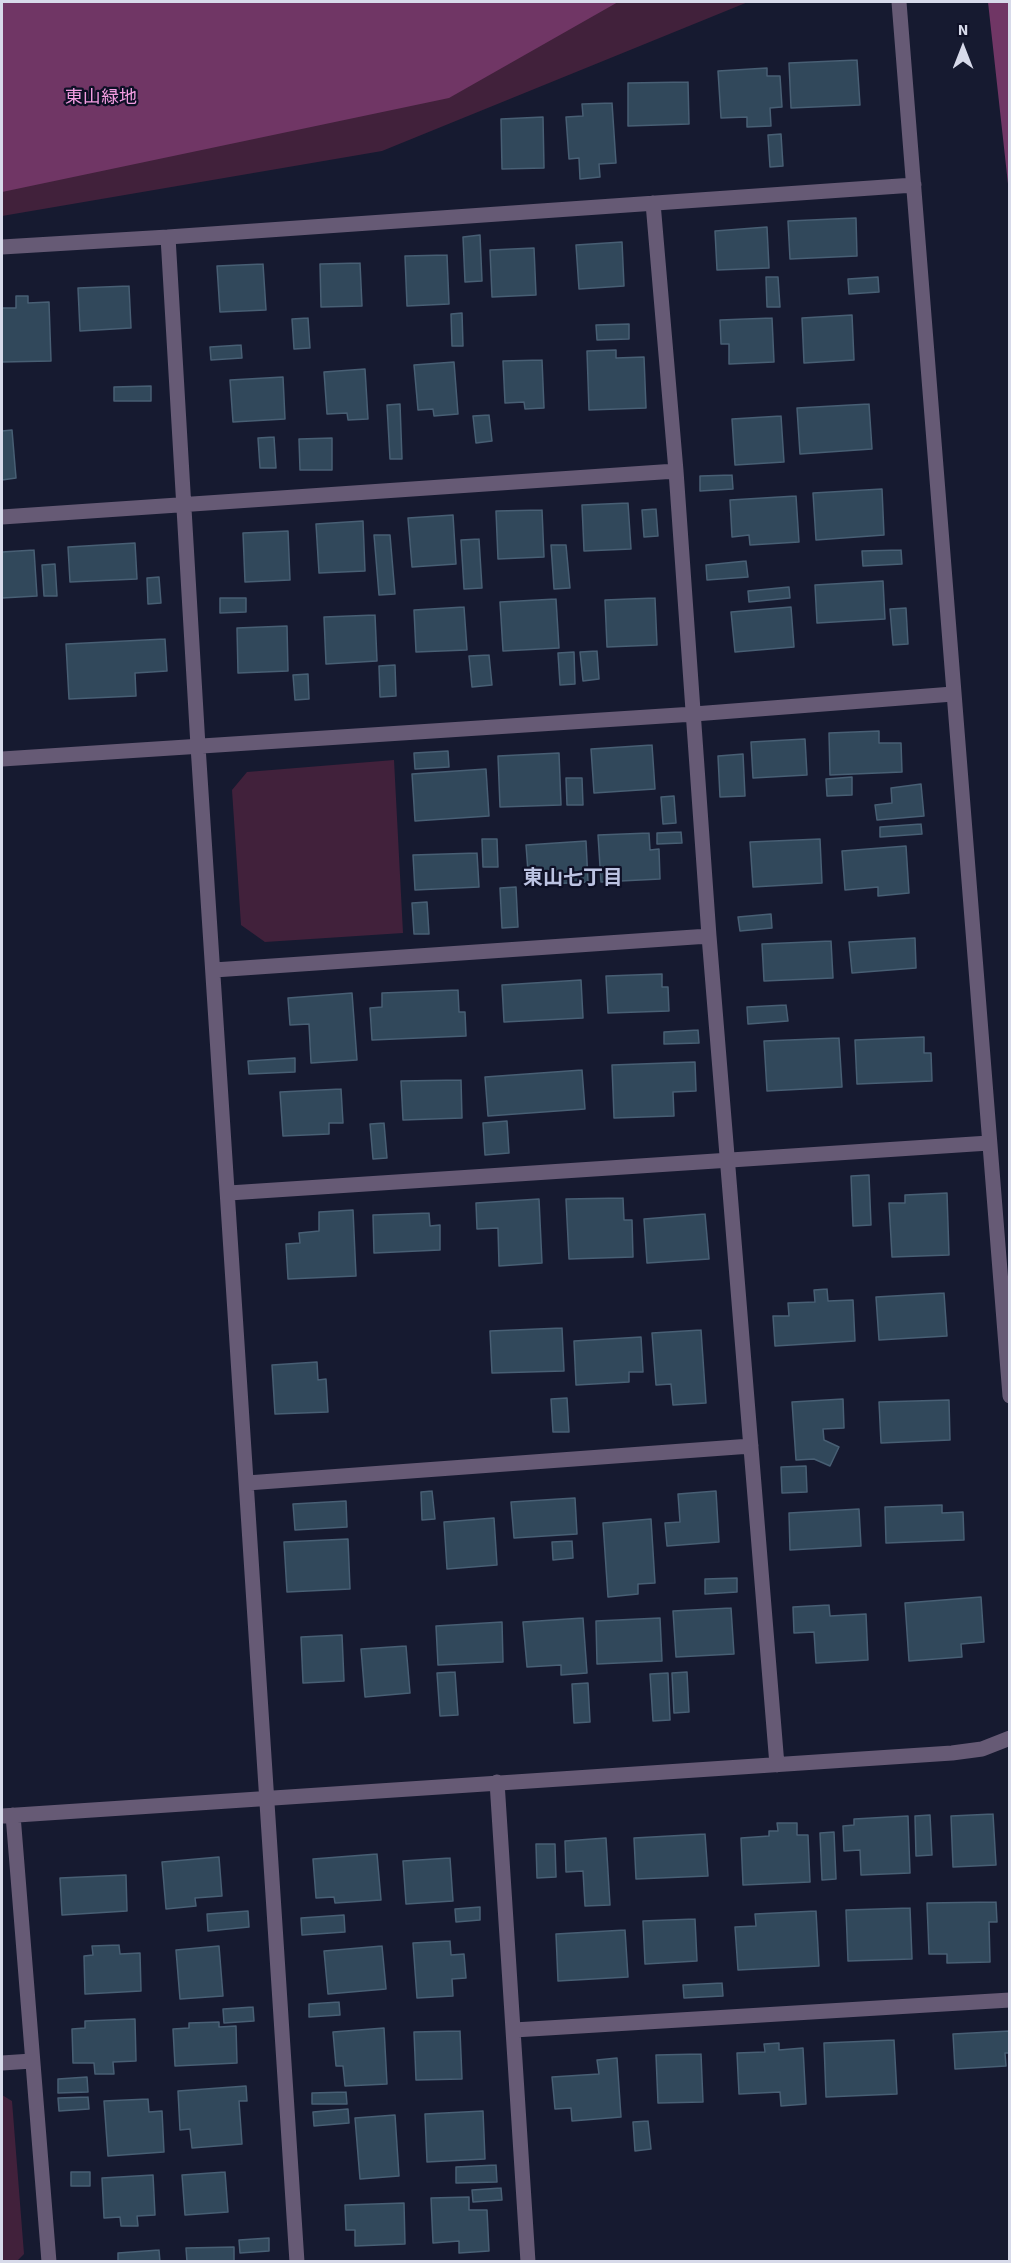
<!DOCTYPE html>
<html>
<head>
<meta charset="utf-8">
<style>
	body { margin:0 }
	#map { position:relative; width:1011px; height:2263px; overflow:hidden; background:#161a30; font-family:"Source Sans 3",sans-serif }
	canvas { display:block }
	.frame { position:absolute; inset:0; border:3px solid #d7daea; pointer-events:none }
	.north { position:absolute; left:933px; top:18px; width:60px; height:60px; -webkit-text-stroke:4px #0e1026; paint-order:stroke; rotate:0deg; font-size:16px; font-weight:700; line-height:24px; text-align:center; color:#d7daea }
	.north::after { content:''; display:block; margin:auto; width:21px; height:27px; background:#d7daea; clip-path:polygon(50% 0,100% 100%,50% 72%,0 100%) }
</style>
</head>
<body>
<div id="map">
<canvas width="1011" height="2263"></canvas>
<div class="frame"></div>
<div class="north">N</div>
</div>
<script>
const ctx = document.querySelector('canvas').getContext('2d');
ctx.lineJoin = 'round';
function fill(path, color) { ctx.fillStyle = color; ctx.fill(path, 'evenodd'); }
const toPath = rows => new Path2D(rows.map(r => 'M' + r).join(''));
function stroke(path, color, width, dash) { ctx.strokeStyle = color; ctx.lineWidth = width; ctx.lineCap = dash ? 'butt' : 'round'; ctx.setLineDash(dash || []); ctx.stroke(path); }
function write(font, color, halo, rows, align = 'center') {
  ctx.font = font + ' "Source Sans 3","Noto Sans JP",sans-serif'; ctx.lineWidth = 4.5; ctx.setLineDash([]); ctx.textBaseline = 'middle'; ctx.strokeStyle = halo; ctx.fillStyle = color; for (const [text, x, y, turn = 0] of rows) {
    ctx.save(); ctx.translate(x, y); ctx.rotate((+turn || 0) * Math.PI / 180); ctx.textAlign = isNaN(turn) ? turn : align; if (halo) ctx.strokeText(text, 0, 0); ctx.fillText(text, 0, 0); ctx.restore();
  }
}
fill(toPath([
	[2,2,748,2,382,151,2,216],
	[394,760,403,933,265,942,241,925,232,790,247,772],
	[2,2095,12,2101,24,2254,17,2261,2,2261]
]), '#41213b');
fill(toPath([
	[2,2,618,2,449,98,2,192],
	[988,2,1009,2,1009,193]
]), '#703665');
const building = toPath([
	[857,60,860,105,791,108,789,63,857,60],
	[767,68,767,76,780,76,782,107,770,108,771,126,747,127,747,117,721,118,718,71,767,68],
	[688,82,689,124,628,126,628,83,688,82],
	[612,103,616,163,599,164,600,177,580,179,579,158,569,159,566,117,583,116,582,104,612,103],
	[543,117,544,168,502,169,501,119,543,117],
	[781,134,783,166,770,167,768,135,781,134],
	[856,218,857,256,790,259,788,221,856,218],
	[767,227,769,268,717,270,715,231,767,227],
	[480,235,482,281,465,282,463,237,480,235],
	[622,242,624,286,579,289,576,245,622,242],
	[534,248,536,295,492,297,490,250,534,248],
	[447,255,449,304,407,306,405,256,447,255],
	[360,263,362,306,321,307,320,264,360,263],
	[263,264,266,310,220,312,217,266,263,264],
	[766,277,778,277,780,307,767,307,766,277],
	[878,277,879,292,849,294,848,279,878,277],
	[129,286,131,328,80,331,78,288,129,286],
	[16,296,28,296,28,303,49,302,51,361,2,362,2,308,16,308,16,296],
	[462,313,463,346,452,346,451,314,462,313],
	[852,315,854,360,804,363,802,318,852,315],
	[308,318,310,348,294,349,292,319,308,318],
	[772,318,774,362,729,364,729,344,721,344,720,320,772,318],
	[629,324,629,339,597,340,596,325,629,324],
	[241,345,242,358,211,360,210,347,241,345],
	[616,350,616,358,644,357,646,408,589,410,587,351,616,350],
	[542,360,544,408,525,409,524,402,505,403,503,361,542,360],
	[454,362,458,414,434,416,433,409,418,410,414,365,454,362],
	[365,369,368,419,348,420,347,413,327,414,324,372,365,369],
	[283,377,285,419,233,422,230,380,283,377],
	[151,386,151,401,114,401,114,387,151,386],
	[400,404,402,459,390,459,387,405,400,404],
	[869,404,872,449,800,454,797,408,869,404],
	[489,415,492,441,476,443,473,416,489,415],
	[781,416,784,462,735,465,732,419,781,416],
	[12,430,16,478,2,480,2,431,12,430],
	[274,437,276,468,260,468,258,438,274,437],
	[332,438,332,470,300,470,299,439,332,438],
	[732,475,733,489,700,491,700,476,732,475],
	[882,489,884,535,816,540,813,493,882,489],
	[796,496,799,542,750,545,749,535,732,537,730,500,796,496],
	[628,503,631,549,584,551,582,505,628,503],
	[656,509,658,536,644,537,642,510,656,509],
	[542,510,544,557,498,559,496,511,542,510],
	[453,515,456,564,412,567,408,518,453,515],
	[363,521,365,571,319,573,316,524,363,521],
	[288,531,290,580,245,582,243,533,288,531],
	[374,535,390,535,395,594,379,595,374,535],
	[479,539,482,588,464,589,461,540,479,539],
	[135,543,137,579,70,582,68,547,135,543],
	[551,545,566,545,570,588,554,589,551,545],
	[34,550,37,596,2,598,2,552,34,550],
	[901,550,902,564,863,566,862,551,901,550],
	[746,561,748,577,707,580,706,565,746,561],
	[55,564,57,596,44,596,42,565,55,564],
	[159,577,161,603,148,604,147,578,159,577],
	[883,581,885,619,817,623,815,585,883,581],
	[789,587,790,598,749,602,748,591,789,587],
	[220,598,246,598,246,612,220,613,220,598],
	[655,598,657,645,607,647,605,600,655,598],
	[556,599,559,648,503,651,500,602,556,599],
	[464,607,467,650,416,652,414,610,464,607],
	[791,607,794,647,735,652,731,612,791,607],
	[906,608,908,644,893,645,890,609,906,608],
	[375,615,377,661,326,664,324,617,375,615],
	[287,626,288,671,238,673,237,628,287,626],
	[165,639,167,671,135,673,136,696,69,699,66,644,165,639],
	[597,651,599,679,583,681,580,652,597,651],
	[574,652,575,684,560,685,558,653,574,652],
	[489,655,492,685,472,687,469,656,489,655],
	[395,665,396,696,380,697,379,666,395,665],
	[308,674,309,699,295,700,293,675,308,674],
	[879,731,879,743,901,743,902,772,830,775,829,733,879,731],
	[805,739,807,775,753,778,751,742,805,739],
	[652,745,655,789,594,793,591,749,652,745],
	[448,751,449,767,415,769,414,753,448,751],
	[559,753,561,805,500,807,498,756,559,753],
	[743,754,745,796,720,797,718,756,743,754],
	[486,769,489,816,415,821,412,774,486,769],
	[852,777,852,795,827,796,826,779,852,777],
	[566,778,582,778,583,805,567,805,566,778],
	[921,784,924,816,877,820,875,805,892,803,891,788,921,784],
	[674,796,676,823,663,824,661,797,674,796],
	[921,824,922,834,880,837,880,827,921,824],
	[681,832,682,843,657,844,657,833,681,832],
	[649,833,650,850,659,849,660,879,601,882,598,835,649,833],
	[482,839,497,839,498,867,483,867,482,839],
	[820,839,822,883,753,887,750,842,820,839],
	[586,841,588,882,529,885,526,845,586,841],
	[906,846,909,893,878,896,878,887,845,890,842,851,906,846],
	[477,853,479,887,415,890,413,855,477,853],
	[516,887,518,927,502,928,500,888,516,887],
	[427,902,429,934,414,934,412,903,427,902],
	[771,914,772,928,740,931,738,917,771,914],
	[915,938,916,968,852,973,849,942,915,938],
	[831,941,833,978,764,981,762,944,831,941],
	[662,974,662,987,668,987,669,1011,608,1013,606,976,662,974],
	[581,980,583,1018,504,1022,502,985,581,980],
	[458,990,459,1012,465,1012,466,1036,372,1040,370,1008,382,1007,382,993,458,990],
	[352,993,357,1060,311,1063,309,1024,290,1025,288,998,352,993],
	[786,1005,788,1021,748,1024,747,1007,786,1005],
	[698,1030,699,1043,664,1044,664,1032,698,1030],
	[924,1037,924,1053,931,1053,932,1081,857,1084,855,1040,924,1037],
	[839,1038,842,1087,767,1091,764,1041,839,1038],
	[295,1058,295,1072,249,1074,248,1061,295,1058],
	[695,1062,696,1091,673,1092,674,1116,614,1118,612,1065,695,1062],
	[582,1070,585,1109,488,1116,485,1077,582,1070],
	[461,1080,462,1118,403,1120,401,1081,461,1080],
	[341,1089,343,1123,329,1123,329,1134,283,1136,280,1092,341,1089],
	[507,1121,509,1153,485,1155,483,1123,507,1121],
	[384,1123,387,1158,373,1159,370,1124,384,1123],
	[869,1175,871,1225,853,1226,851,1176,869,1175],
	[947,1193,949,1255,892,1257,889,1203,905,1203,905,1195,947,1193],
	[623,1198,624,1220,632,1220,633,1257,569,1259,566,1199,623,1198],
	[539,1199,542,1263,499,1266,498,1228,477,1229,476,1203,539,1199],
	[353,1210,356,1276,288,1279,286,1244,300,1243,299,1233,319,1231,319,1212,353,1210],
	[429,1213,430,1226,440,1225,440,1250,374,1253,373,1215,429,1213],
	[705,1214,709,1259,647,1263,644,1219,705,1214],
	[827,1289,828,1301,853,1300,855,1341,775,1346,773,1316,789,1316,788,1303,815,1302,814,1290,827,1289],
	[944,1293,947,1336,879,1340,876,1297,944,1293],
	[562,1328,564,1371,492,1373,490,1331,562,1328],
	[701,1330,706,1403,673,1405,671,1384,656,1385,652,1333,701,1330],
	[641,1337,643,1372,629,1372,629,1382,576,1385,574,1341,641,1337],
	[317,1362,318,1380,326,1379,328,1412,275,1414,272,1365,317,1362],
	[567,1398,569,1432,553,1432,551,1399,567,1398],
	[843,1399,844,1428,823,1429,824,1440,839,1447,830,1466,814,1459,796,1460,792,1402,843,1399],
	[949,1400,950,1440,881,1443,879,1402,949,1400],
	[806,1466,807,1492,782,1493,781,1467,806,1466],
	[432,1491,435,1519,422,1520,421,1492,432,1491],
	[716,1491,719,1542,667,1546,665,1523,680,1522,678,1494,716,1491],
	[575,1498,577,1534,514,1538,511,1502,575,1498],
	[346,1501,347,1527,295,1530,293,1504,346,1501],
	[942,1505,942,1513,963,1512,964,1540,886,1543,885,1507,942,1505],
	[859,1509,861,1546,790,1550,789,1513,859,1509],
	[494,1518,497,1565,447,1569,444,1522,494,1518],
	[651,1519,655,1583,638,1584,638,1594,608,1597,603,1523,651,1519],
	[348,1539,350,1589,287,1592,284,1542,348,1539],
	[572,1541,573,1558,553,1560,552,1542,572,1541],
	[737,1578,737,1592,705,1594,705,1579,737,1578],
	[981,1597,984,1642,961,1644,962,1657,909,1661,905,1603,981,1597],
	[829,1605,830,1616,866,1614,868,1660,816,1663,814,1632,794,1633,793,1607,829,1605],
	[731,1608,734,1654,676,1657,673,1611,731,1608],
	[583,1618,587,1673,561,1675,561,1665,527,1667,523,1622,583,1618],
	[660,1618,662,1661,597,1664,596,1621,660,1618],
	[502,1622,503,1662,438,1665,436,1626,502,1622],
	[342,1635,344,1681,303,1683,301,1637,342,1635],
	[406,1646,410,1693,365,1697,361,1649,406,1646],
	[455,1672,458,1715,440,1716,437,1673,455,1672],
	[687,1672,689,1712,674,1713,672,1673,687,1672],
	[668,1673,670,1720,653,1721,650,1674,668,1673],
	[588,1683,590,1722,574,1723,572,1684,588,1683],
	[993,1814,996,1865,953,1867,951,1816,993,1814],
	[930,1815,932,1855,916,1856,915,1816,930,1815],
	[908,1816,910,1873,861,1875,860,1850,844,1851,843,1826,854,1825,854,1819,908,1816],
	[777,1823,797,1823,797,1835,808,1835,810,1882,743,1885,741,1838,769,1836,769,1831,778,1831,777,1823],
	[834,1832,836,1879,822,1880,820,1833,834,1832],
	[705,1834,708,1876,636,1879,634,1838,705,1834],
	[606,1838,610,1905,585,1906,583,1871,566,1872,565,1841,606,1838],
	[536,1844,555,1844,556,1877,537,1878,536,1844],
	[377,1854,381,1900,335,1903,334,1897,316,1898,313,1859,377,1854],
	[219,1857,222,1896,195,1898,196,1906,166,1909,162,1862,219,1857],
	[450,1858,453,1901,406,1904,403,1861,450,1858],
	[126,1875,127,1911,62,1915,60,1878,126,1875],
	[996,1902,997,1922,989,1922,990,1962,947,1963,947,1954,929,1954,927,1903,996,1902],
	[480,1907,480,1920,456,1922,455,1909,480,1907],
	[910,1908,912,1959,848,1961,846,1910,910,1908],
	[248,1911,249,1927,208,1931,207,1914,248,1911],
	[816,1911,819,1966,738,1970,735,1927,756,1926,755,1914,816,1911],
	[344,1915,345,1932,302,1935,301,1918,344,1915],
	[695,1919,697,1961,645,1964,643,1921,695,1919],
	[625,1930,628,1977,558,1981,556,1934,625,1930],
	[450,1941,451,1955,464,1954,466,1978,452,1979,453,1996,417,1998,413,1943,450,1941],
	[119,1945,120,1954,140,1953,141,1991,85,1994,84,1956,93,1955,92,1946,119,1945],
	[219,1946,223,1996,180,1999,176,1950,219,1946],
	[382,1946,386,1989,328,1994,324,1951,382,1946],
	[722,1983,723,1996,684,1998,683,1985,722,1983],
	[339,2002,340,2015,309,2017,309,2004,339,2002],
	[253,2007,254,2021,224,2023,223,2009,253,2007],
	[135,2019,136,2061,113,2062,114,2074,95,2074,94,2063,73,2063,72,2029,85,2028,85,2021,135,2019],
	[219,2022,219,2027,236,2026,237,2063,175,2066,173,2029,189,2028,189,2023,219,2022],
	[384,2028,387,2084,345,2086,343,2066,336,2066,333,2032,384,2028],
	[460,2031,462,2079,416,2080,414,2032,460,2031],
	[1010,2031,1010,2053,1005,2053,1006,2066,955,2069,953,2034,1010,2031],
	[894,2040,897,2094,826,2097,824,2043,894,2040],
	[779,2043,779,2050,803,2048,806,2104,781,2106,780,2092,739,2094,737,2053,765,2052,764,2044,779,2043],
	[701,2054,703,2102,658,2103,656,2055,701,2054],
	[617,2058,621,2117,572,2121,571,2108,555,2109,552,2077,599,2074,597,2060,617,2058],
	[87,2077,88,2092,58,2093,58,2079,87,2077],
	[246,2086,247,2101,239,2101,242,2144,192,2148,190,2129,180,2130,178,2091,246,2086],
	[346,2092,347,2104,312,2104,312,2093,346,2092],
	[88,2097,89,2109,59,2111,58,2098,88,2097],
	[148,2099,149,2112,162,2111,164,2152,108,2156,104,2101,148,2099],
	[348,2109,349,2123,314,2126,313,2112,348,2109],
	[483,2111,485,2159,427,2162,425,2114,483,2111],
	[395,2115,399,2176,360,2179,355,2118,395,2115],
	[648,2121,651,2149,635,2151,633,2122,648,2121],
	[496,2165,497,2182,456,2183,456,2167,496,2165],
	[71,2172,90,2172,90,2186,71,2186,71,2172],
	[225,2172,228,2212,185,2215,182,2175,225,2172],
	[153,2175,155,2215,137,2216,138,2226,121,2226,120,2217,104,2218,102,2178,153,2175],
	[501,2188,502,2200,473,2202,472,2190,501,2188],
	[469,2197,469,2210,487,2210,489,2251,459,2253,459,2241,433,2243,431,2198,469,2197],
	[404,2203,405,2244,355,2246,355,2230,346,2230,345,2205,404,2203],
	[269,2238,269,2251,240,2253,239,2240,269,2238],
	[234,2247,234,2262,187,2262,186,2248,234,2247],
	[159,2250,160,2262,118,2262,118,2253,159,2250]
]);
fill(building, '#31485b');
stroke(building, '#485f74', 1.5);
stroke(toPath([
	[899,2,1010,1396],
	[653,203,676,471,709,936,777,1765],
	[2,247,168,237],
	[2,517,676,471],
	[2,759,694,714,953,694],
	[214,970,709,936],
	[229,1193,989,1143],
	[247,1483,751,1446],
	[497,1782,528,2262],
	[13,1815,49,2262],
	[2,1816,952,1753,982,1749,1010,1738],
	[514,2030,1010,2000],
	[2,2063,32,2061],
	[297,2262,198,746,168,237,914,185]
]), '#665a75', 15);
write('18px', '#f39de1', '#0e1026', [
	["東山緑地",101,99]
]);
write('bold 20px', '#bcc3e2', '#0e1026', [
	["東山七丁目",573,880]
]);
</script>
</body>
</html>
